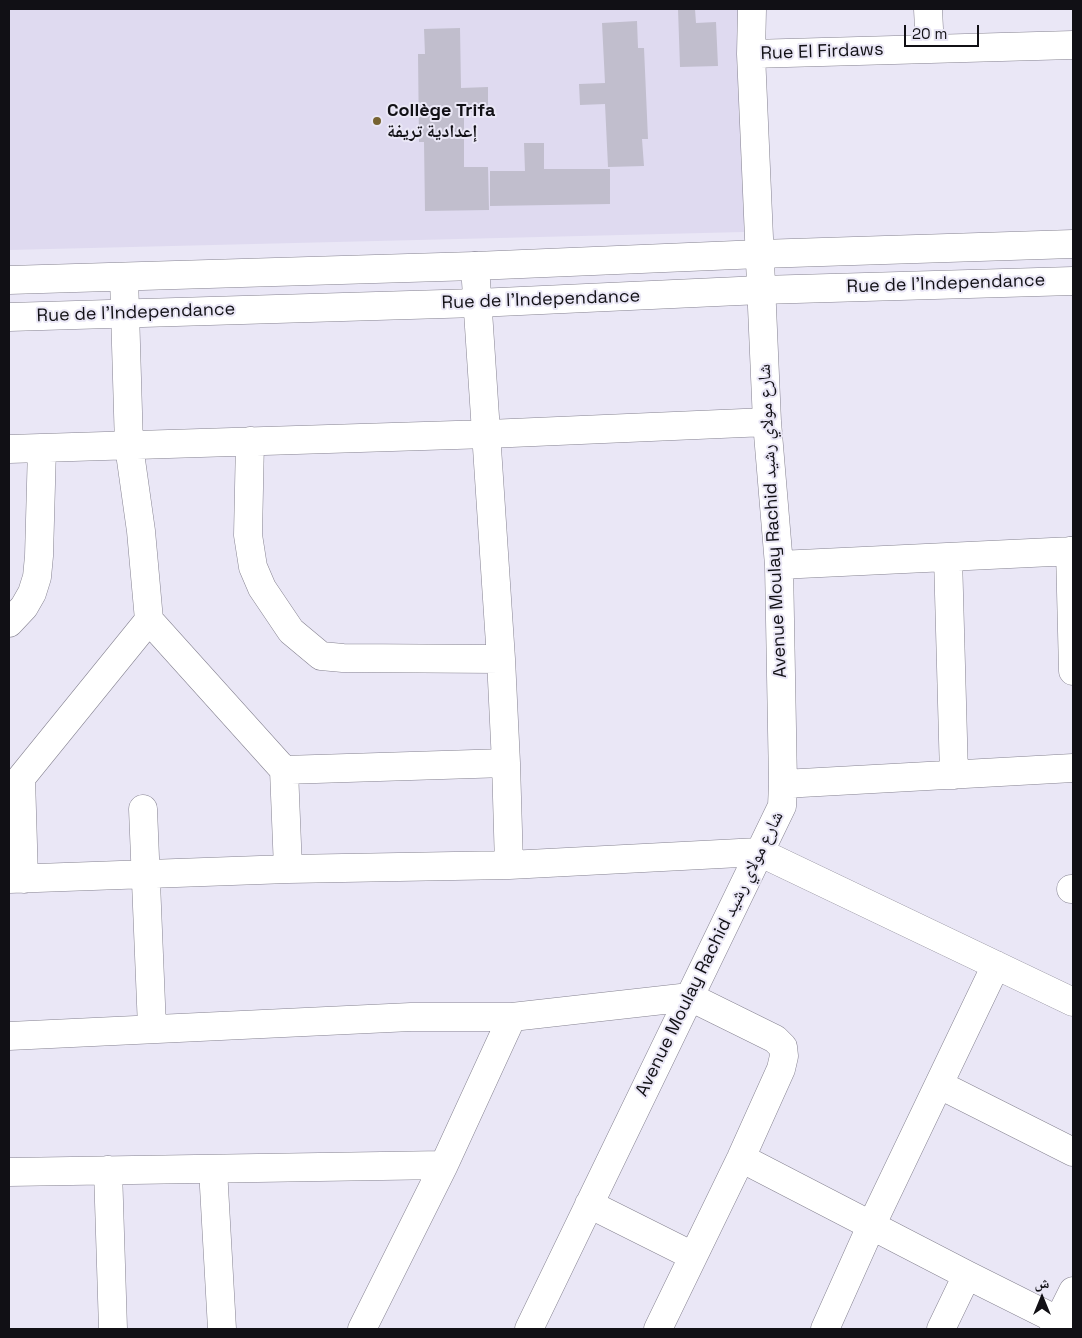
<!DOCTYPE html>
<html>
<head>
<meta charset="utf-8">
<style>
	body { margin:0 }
	#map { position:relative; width:1082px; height:1338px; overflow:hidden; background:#eae7f6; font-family:"Space Grotesk","Noto Naskh Arabic",sans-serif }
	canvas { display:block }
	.frame { position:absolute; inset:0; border:10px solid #111015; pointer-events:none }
	.north { position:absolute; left:1017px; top:1273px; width:50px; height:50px; -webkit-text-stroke:4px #eae7f6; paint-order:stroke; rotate:0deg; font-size:14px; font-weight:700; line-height:20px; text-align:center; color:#111015 }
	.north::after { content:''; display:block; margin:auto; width:18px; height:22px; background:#111015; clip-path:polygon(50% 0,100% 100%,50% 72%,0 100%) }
	.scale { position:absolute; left:904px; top:25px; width:75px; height:22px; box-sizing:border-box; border:2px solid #111015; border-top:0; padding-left:6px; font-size:15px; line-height:18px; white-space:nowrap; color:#111015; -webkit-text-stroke:4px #eae7f6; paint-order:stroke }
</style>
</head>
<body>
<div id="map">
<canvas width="1082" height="1338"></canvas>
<div class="frame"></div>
<div class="north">ش</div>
<div class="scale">20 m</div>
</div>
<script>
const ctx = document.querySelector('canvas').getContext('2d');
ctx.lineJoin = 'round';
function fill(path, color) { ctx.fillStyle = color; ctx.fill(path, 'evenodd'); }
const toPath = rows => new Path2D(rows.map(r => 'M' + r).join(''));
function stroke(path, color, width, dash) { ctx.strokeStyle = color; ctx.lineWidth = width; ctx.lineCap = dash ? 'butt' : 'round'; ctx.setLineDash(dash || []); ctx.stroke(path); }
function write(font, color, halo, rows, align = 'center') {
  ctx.font = font + ' "Space Grotesk","Noto Naskh Arabic",sans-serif'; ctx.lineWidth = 4; ctx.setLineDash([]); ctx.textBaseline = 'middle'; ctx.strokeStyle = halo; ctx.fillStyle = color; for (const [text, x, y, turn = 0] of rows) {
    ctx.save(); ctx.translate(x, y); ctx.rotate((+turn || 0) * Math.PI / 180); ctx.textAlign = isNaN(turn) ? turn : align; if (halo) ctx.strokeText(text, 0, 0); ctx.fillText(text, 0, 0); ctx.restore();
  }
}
fill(toPath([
	[9,9,745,9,744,232,9,250]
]), '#dfdaf0');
fill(toPath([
	[678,9,695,9,696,23,716,22,718,66,680,67],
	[637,21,638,48,644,48,648,139,642,139,644,166,608,167,605,104,580,105,579,84,605,83,602,23],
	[460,28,461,88,488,87,488,111,464,112,464,167,488,167,489,210,425,211,424,142,419,142,418,54,425,54,424,29],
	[524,143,544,143,544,169,610,169,610,204,490,206,490,171,525,171]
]), '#c1becd');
const street = toPath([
	[928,9,930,49],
	[751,54,1073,45],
	[475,266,501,659,506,763,509,865],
	[124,277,129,446,141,531,149,620],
	[250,441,248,535,253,567,262,588,291,631,321,656,343,658,501,659],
	[9,449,488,434,767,422],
	[1070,551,1073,671],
	[948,557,954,775],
	[779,565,1073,551],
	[9,623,24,607,32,593,37,577,39,556,42,448],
	[284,770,506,763],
	[783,784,1073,768],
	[143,809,152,1028],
	[9,879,288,869,509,865,759,852,1073,1002],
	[24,879,21,778,149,620,284,770,288,869],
	[1071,889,1073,889],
	[9,1036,411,1017,512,1017,690,997,775,1039,783,1047,784,1056,781,1069,741,1158,658,1329],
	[940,1085,1073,1152],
	[741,1158,967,1275,1073,1328],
	[213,1169,222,1329],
	[108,1170,113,1329],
	[9,1172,444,1165],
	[589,1204,693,1256],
	[362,1329,444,1165,512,1017],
	[529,1329,782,806,783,784,779,565,767,422,751,54,752,9],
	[825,1329,872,1224,996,965],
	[941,1329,967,1275],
	[1054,1329,1073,1291]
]);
const secondary = toPath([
	[9,280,475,266,760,254,1073,244],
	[9,317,477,303,761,290,1073,281]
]);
stroke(street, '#858290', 29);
stroke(secondary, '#858290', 29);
stroke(street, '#fff', 28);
stroke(secondary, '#fff', 28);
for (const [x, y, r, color] of [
	[377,121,5,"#766231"]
]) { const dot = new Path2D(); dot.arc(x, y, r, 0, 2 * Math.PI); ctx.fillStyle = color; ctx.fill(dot); stroke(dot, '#eae7f6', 2); }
write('18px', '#111015', '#eae7f6', [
	["Rue El Firdaws",822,52,-2],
	["Rue de l'Independance",946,284,-2],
	["Rue de l'Independance",541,300,-2],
	["Rue de l'Independance",136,313,-2],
	["Avenue Moulay Rachid شارع مولاي رشيد",773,521,-93],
	["Avenue Moulay Rachid شارع مولاي رشيد",710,954,-64]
]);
write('bold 18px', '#111015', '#eae7f6', [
	["Collège Trifa",387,111],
	["إعدادية تريفة",387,132]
], 'left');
</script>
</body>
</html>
